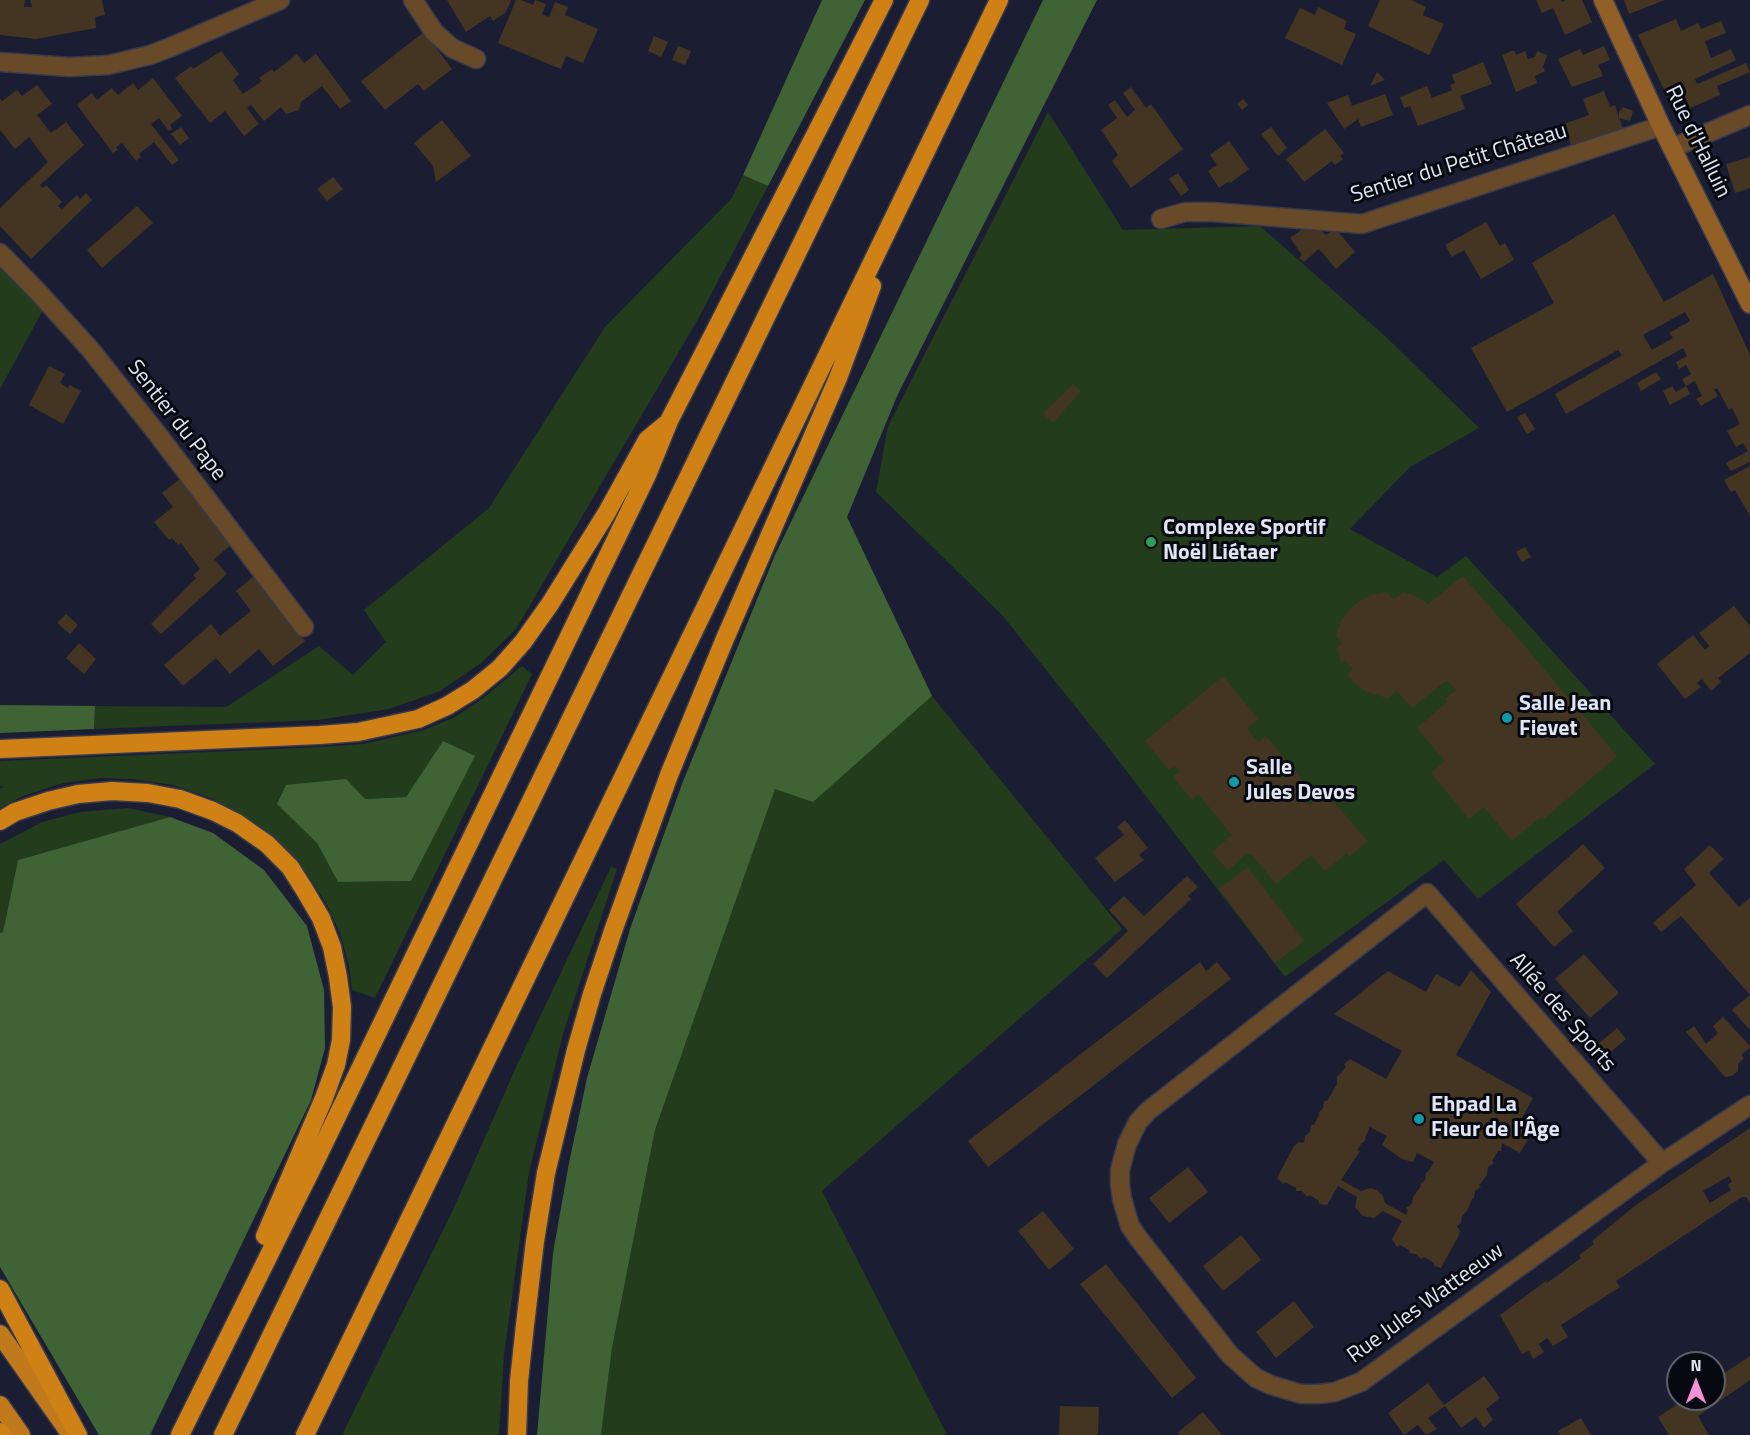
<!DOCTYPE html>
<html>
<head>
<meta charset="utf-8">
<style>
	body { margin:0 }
	#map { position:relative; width:1750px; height:1435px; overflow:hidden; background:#1b1e32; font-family:"Titillium Web",sans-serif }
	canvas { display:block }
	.north { position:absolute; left:1666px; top:1351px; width:60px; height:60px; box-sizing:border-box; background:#070911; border:2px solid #5e616b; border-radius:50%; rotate:0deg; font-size:16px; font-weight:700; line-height:24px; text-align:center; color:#e1e4f2 }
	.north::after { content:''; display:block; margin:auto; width:21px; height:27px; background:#f491d3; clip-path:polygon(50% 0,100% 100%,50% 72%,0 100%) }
</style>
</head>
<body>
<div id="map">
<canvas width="1750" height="1435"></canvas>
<div class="north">N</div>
</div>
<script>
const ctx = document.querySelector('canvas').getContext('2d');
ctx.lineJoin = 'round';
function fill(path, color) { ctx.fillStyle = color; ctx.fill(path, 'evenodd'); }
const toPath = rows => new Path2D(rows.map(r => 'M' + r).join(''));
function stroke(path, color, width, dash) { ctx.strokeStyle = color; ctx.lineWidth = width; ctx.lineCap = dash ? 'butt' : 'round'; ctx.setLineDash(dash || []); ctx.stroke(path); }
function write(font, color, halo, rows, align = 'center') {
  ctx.font = font + ' "Titillium Web",sans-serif'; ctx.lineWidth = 6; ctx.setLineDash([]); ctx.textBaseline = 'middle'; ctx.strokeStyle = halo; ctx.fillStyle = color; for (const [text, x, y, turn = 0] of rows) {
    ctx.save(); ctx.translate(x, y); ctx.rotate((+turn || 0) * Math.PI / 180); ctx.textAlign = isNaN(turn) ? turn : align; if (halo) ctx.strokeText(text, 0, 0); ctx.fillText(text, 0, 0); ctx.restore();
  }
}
fill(toPath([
	[1048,112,1123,230,1260,226,1386,337,1479,428,1410,467,1350,529,1437,577,1466,556,1655,764,1478,899,1444,860,1285,977,1115,756,1002,615,876,492,888,426],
	[743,175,768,186,697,321,516,629,481,663,440,691,389,709,318,720,94,729,95,706,226,707,319,646,353,675,386,642,364,610,489,508,605,327,732,198],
	[0,265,44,308,0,389],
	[522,666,532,674,375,998,352,990,349,966,340,933,327,905,306,872,278,842,249,819,213,799,173,785,132,779,100,778,63,783,23,796,0,808,0,789,4,786,0,786,0,761,301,748,364,744,424,730,455,717,482,699],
	[443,741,411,881,338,882,317,843,278,804,286,785,365,799,406,797],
	[932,696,1122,929,822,1191,947,1435,601,1435,612,1348,655,1130,775,788,813,801],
	[128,808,170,817,18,860,3,932,0,933,0,844,42,822,80,812],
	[611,867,617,869,563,1034,529,1172,504,1355,499,1435,342,1435,452,1212,517,1065]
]), '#233c1c');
fill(toPath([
	[822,0,865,0,768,186,743,175],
	[1043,0,1097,0,898,394,847,517,932,696,813,802,775,789,655,1130,612,1348,601,1435,537,1435,553,1253,569,1163,587,1078,630,929,682,784,775,555],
	[0,705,95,706,94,729,0,733],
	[443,741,475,756,411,881,338,882,317,843,277,804,286,785,346,779,365,799,406,797],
	[170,817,213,833,264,870,307,926,324,990,325,1048,311,1100,150,1435,99,1435,0,1267,0,933,3,932,18,860]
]), '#3f6335');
fill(toPath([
	[0,0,25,0,24,7,32,7,30,0,102,0,105,15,95,17,96,28,36,39,0,35],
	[447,0,510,0,511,1,505,13,493,21,490,16,466,32],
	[516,0,521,0,533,5,535,0,546,4,542,14,549,17,555,2,568,7,565,15,598,29,583,63,566,56,561,69,498,43],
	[1380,0,1411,0,1426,7,1423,15,1444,24,1429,55,1368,26],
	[1536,0,1561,0,1562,2,1566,0,1582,0,1592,22,1565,35,1553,8,1542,13],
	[1624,0,1665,0,1629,14],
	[1318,7,1347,21,1344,29,1356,34,1342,65,1285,38,1300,8,1315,15],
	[1676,19,1681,31,1698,23,1701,29,1721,21,1726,33,1705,41,1711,58,1731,49,1736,60,1695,79,1697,84,1746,63,1750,72,1717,86,1720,95,1690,108,1682,91,1668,98,1638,35],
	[424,32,452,69,424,91,418,84,385,110,361,81],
	[654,36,668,42,661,57,648,51],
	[678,46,691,51,685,65,672,60],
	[1604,46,1610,60,1598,65,1603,76,1572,87,1558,59,1580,49,1583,55],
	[1514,50,1516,55,1525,51,1528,59,1535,57,1537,51,1547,55,1543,67,1545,71,1535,76,1537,83,1516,92,1502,55],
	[221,51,239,74,233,80,243,94,262,81,259,78,272,69,274,72,297,54,304,63,316,54,351,101,340,109,322,86,301,102,299,110,286,114,281,107,264,121,251,105,247,108,259,124,244,136,225,111,210,123,175,78,191,66,193,69],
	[1483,62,1492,84,1460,96,1465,109,1418,126,1410,106,1404,108,1400,97,1427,86,1432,98,1452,90,1450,85,1455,83,1452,75],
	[1377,72,1385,80,1370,86],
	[153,78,182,116,170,125,172,129,169,131,159,118,151,124,179,160,172,165,154,142,139,154,141,157,136,161,122,143,116,147,118,150,113,153,77,105,92,93,97,100,112,88,118,95,133,83,138,90],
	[37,85,52,104,37,115,51,133,66,122,84,145,40,185,43,188,46,185,62,202,58,206,62,209,77,195,80,199,86,193,92,200,31,259,0,226,0,208,48,162,29,137,15,149,0,130,0,99,2,101,17,90,22,96],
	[1131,87,1146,108,1151,104,1183,149,1131,188,1112,161,1118,155,1101,130,1117,118,1108,105,1115,100,1127,117,1135,110,1123,93],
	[1604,91,1610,107,1615,105,1619,118,1619,112,1623,107,1633,111,1630,121,1619,118,1623,128,1571,145,1564,124,1589,115,1583,99],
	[1385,94,1393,115,1361,127,1358,119,1344,129,1327,103,1348,95,1352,106],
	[1243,99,1248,105,1242,110,1237,104],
	[442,120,471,156,436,182,433,166,414,143],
	[181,127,189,138,180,145,171,134],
	[1271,127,1287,148,1278,156,1261,134],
	[1325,129,1344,153,1340,156,1343,159,1335,165,1332,161,1304,182,1286,159],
	[1229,141,1249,169,1230,183,1229,181,1219,188,1208,171,1217,165,1210,155],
	[1750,157,1750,188,1735,193,1726,164],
	[1178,173,1189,190,1181,196,1169,179],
	[333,177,343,189,327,201,317,189],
	[137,206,153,223,102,268,87,250],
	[1614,214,1664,302,1713,274,1750,355,1750,462,1731,471,1726,463,1748,451,1743,443,1736,447,1727,431,1740,424,1732,408,1729,410,1717,388,1714,390,1718,396,1701,406,1696,399,1702,396,1695,381,1686,386,1682,379,1691,374,1686,365,1679,369,1676,362,1687,356,1683,348,1566,414,1555,394,1622,355,1618,350,1507,412,1471,348,1554,303,1532,263],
	[1685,312,1690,321,1669,333,1673,338,1652,350,1643,335],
	[1312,222,1326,235,1335,228,1355,252,1336,269,1319,249,1304,262,1299,258,1302,255,1290,238],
	[1486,222,1500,246,1505,243,1514,260,1481,279,1464,250,1452,257,1445,245],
	[49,366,65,374,60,383,68,388,70,385,81,391,63,424,29,405],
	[1656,372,1661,379,1641,391,1637,383],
	[1073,384,1081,391,1053,423,1043,414],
	[1672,386,1676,392,1686,386,1690,394,1670,405,1663,391],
	[1525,413,1535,429,1527,434,1517,417],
	[1750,466,1750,516,1735,490,1731,492,1724,480],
	[180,479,231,545,214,559,227,574,161,634,151,624,196,578,193,575,200,569,181,543,178,545,172,538,169,540,154,522,173,507,162,493],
	[1525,547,1531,557,1522,562,1516,552],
	[254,576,305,641,273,666,259,649,230,674,216,658,183,686,164,665,211,624,220,636,251,611,236,591],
	[1463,576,1507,627,1508,626,1617,756,1544,819,1542,816,1512,841,1484,807,1469,819,1431,773,1445,761,1417,728,1447,702,1445,699,1456,690,1447,680,1412,708,1397,691,1389,698,1383,697,1365,691,1355,684,1347,674,1353,669,1345,660,1341,663,1337,648,1342,643,1336,636,1342,619,1354,605,1361,600,1370,595,1387,592,1394,600,1403,592,1416,596,1428,604],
	[1734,606,1750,626,1750,653,1718,678,1721,682,1711,691,1702,679,1697,683,1701,687,1685,699,1657,664,1693,635,1705,650,1709,646,1699,633],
	[66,614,78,625,70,634,57,623],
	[79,643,96,659,84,674,66,658],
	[1223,676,1258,719,1247,729,1258,742,1266,736,1303,781,1296,787,1310,805,1325,792,1368,841,1350,856,1347,853,1325,871,1311,855,1276,884,1252,855,1246,854,1228,871,1212,852,1232,835,1198,794,1192,800,1173,777,1179,771,1174,766,1169,770,1145,741],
	[1125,820,1148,848,1139,855,1144,860,1115,882,1095,858,1124,835,1117,827],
	[1583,844,1605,868,1557,912,1573,931,1554,947,1516,904],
	[1710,845,1724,859,1709,873,1739,907,1750,898,1750,1030,1732,1010,1750,995,1681,916,1661,932,1653,923,1696,885,1684,869],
	[1248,867,1304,941,1275,963,1219,889],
	[1187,876,1198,887,1188,896,1191,899,1107,978,1093,964,1128,931,1109,910,1124,896,1144,916],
	[1584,954,1619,993,1590,1018,1555,979],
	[1200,962,1206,971,1217,962,1231,979,988,1167,968,1141],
	[1471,970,1491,992,1456,1055,1533,1098,1519,1123,1528,1128,1525,1133,1530,1136,1520,1153,1502,1143,1501,1151,1498,1151,1492,1161,1494,1163,1488,1167,1487,1175,1479,1185,1481,1187,1475,1191,1474,1198,1472,1199,1467,1211,1462,1216,1461,1223,1457,1226,1460,1231,1459,1235,1441,1268,1434,1266,1434,1263,1424,1257,1421,1259,1416,1254,1410,1253,1409,1250,1400,1245,1397,1247,1392,1239,1402,1221,1383,1211,1374,1218,1363,1216,1355,1207,1357,1197,1338,1186,1327,1205,1319,1204,1319,1201,1310,1195,1307,1197,1302,1191,1296,1191,1296,1188,1285,1182,1283,1184,1277,1178,1294,1146,1299,1142,1304,1143,1305,1136,1310,1132,1311,1125,1314,1125,1319,1115,1318,1113,1323,1108,1324,1101,1327,1101,1337,1084,1337,1077,1346,1067,1344,1064,1350,1059,1386,1079,1402,1051,1334,1014,1388,971,1426,992,1436,974,1460,987],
	[1370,1127,1387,1136,1382,1145,1402,1159,1413,1162,1417,1153,1434,1162,1428,1172,1426,1173,1425,1180,1420,1184,1421,1186,1413,1197,1412,1204,1406,1208,1408,1211,1406,1215,1385,1203,1383,1196,1377,1190,1370,1188,1361,1191,1341,1180,1360,1151,1357,1150,1361,1144,1366,1140,1365,1138],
	[1723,1017,1750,1046,1750,1048,1741,1055,1744,1058,1738,1064,1738,1071,1732,1076,1725,1077,1686,1032,1694,1026,1706,1044,1718,1033,1713,1026],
	[1617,1028,1626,1039,1601,1060,1592,1049],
	[1750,1128,1750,1203,1746,1197,1742,1197,1616,1281,1620,1287,1561,1325,1568,1337,1553,1346,1547,1338,1539,1344,1544,1352,1533,1359,1529,1351,1522,1354,1500,1315,1546,1281,1547,1283,1581,1258,1579,1255,1594,1244,1592,1241,1636,1205],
	[1729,1176,1732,1181,1728,1185,1731,1190,1710,1203,1703,1191],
	[1188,1167,1208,1192,1169,1223,1149,1198],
	[1043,1211,1074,1249,1049,1270,1018,1231],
	[1241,1235,1261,1260,1223,1291,1203,1266],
	[1106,1264,1196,1378,1172,1398,1080,1284],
	[1294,1301,1314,1327,1276,1358,1256,1332],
	[1750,1356,1750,1380,1698,1416,1709,1435,1669,1435,1658,1417,1685,1399,1714,1399,1714,1380],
	[1484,1376,1500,1398,1486,1409,1493,1420,1484,1428,1476,1417,1461,1428,1445,1406,1428,1418,1437,1429,1426,1435,1418,1425,1404,1435,1388,1413,1428,1383,1444,1405],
	[1060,1406,1099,1407,1098,1435,1059,1435],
	[1203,1412,1222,1435,1180,1435,1178,1432],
	[1581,1418,1591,1435,1560,1435,1558,1431]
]), '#433521');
const minor = toPath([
	[413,0,434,32,452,48,476,59],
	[0,62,69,67,108,65,150,55,171,47,280,0],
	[1672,148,1750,115],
	[1161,219,1185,212,1213,212,1362,224,1661,126],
	[0,253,39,293,90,349,159,436,304,627],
	[1662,1163,1427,893,1148,1111,1138,1122,1127,1144,1120,1170,1120,1184,1122,1199,1130,1226,1139,1239,1230,1355,1256,1378,1271,1385,1301,1394,1318,1394,1335,1392,1361,1382,1662,1163,1750,1105]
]);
const secondary = toPath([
	[1603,0,1661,126,1750,304]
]);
const trunk = toPath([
	[0,1334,71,1435],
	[0,1405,21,1435]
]);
const motorway = toPath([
	[0,749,320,735,358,732,418,719,447,706,473,690,500,668,523,642,550,604,606,514,647,440,665,425],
	[0,821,15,812,48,801,78,794,112,791,148,793,180,799,213,811,237,823,267,844,290,867,304,889,321,918,332,947,338,977,342,1007,341,1040,336,1065,324,1098,265,1236],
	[0,1289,78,1435],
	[0,1432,2,1435],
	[180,1435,316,1160,647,475,669,421,884,0],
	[223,1435,920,0],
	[305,1435,999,0],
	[517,1435,519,1381,525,1325,535,1241,546,1173,576,1050,592,994,613,931,669,775,724,641,838,378,872,286]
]);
stroke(minor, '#373a4d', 21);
stroke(secondary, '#373a4d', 21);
stroke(trunk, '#373a4d', 21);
stroke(motorway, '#373a4d', 21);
stroke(minor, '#694a28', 18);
stroke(secondary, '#926026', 18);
stroke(trunk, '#c0791b', 18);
stroke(motorway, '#cf8115', 18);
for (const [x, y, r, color] of [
	[1151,542,6,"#2e9e5b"],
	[1507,718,6,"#0f9aa8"],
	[1234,782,6,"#0f9aa8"],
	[1419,1119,6,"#0f9aa8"]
]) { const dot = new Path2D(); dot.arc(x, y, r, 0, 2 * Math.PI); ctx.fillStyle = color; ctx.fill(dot); stroke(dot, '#070911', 2); }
write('22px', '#e1e4f2', '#070911', [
	["Rue d'Halluin",1697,142,64],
	["Sentier du Petit Château",1459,164,-17],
	["Sentier du Pape",176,421,52],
	["Allée des Sports",1562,1013,49],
	["Rue Jules Watteeuw",1426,1304,-36]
]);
write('bold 22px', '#e1e4f2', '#070911', [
	["Complexe Sportif",1163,529],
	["Noël Liétaer",1163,554],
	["Salle Jean",1519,705],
	["Fievet",1519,730],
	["Salle",1246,769],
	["Jules Devos",1246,794],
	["Ehpad La",1431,1106],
	["Fleur de l'Âge",1431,1131]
], 'left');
</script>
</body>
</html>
